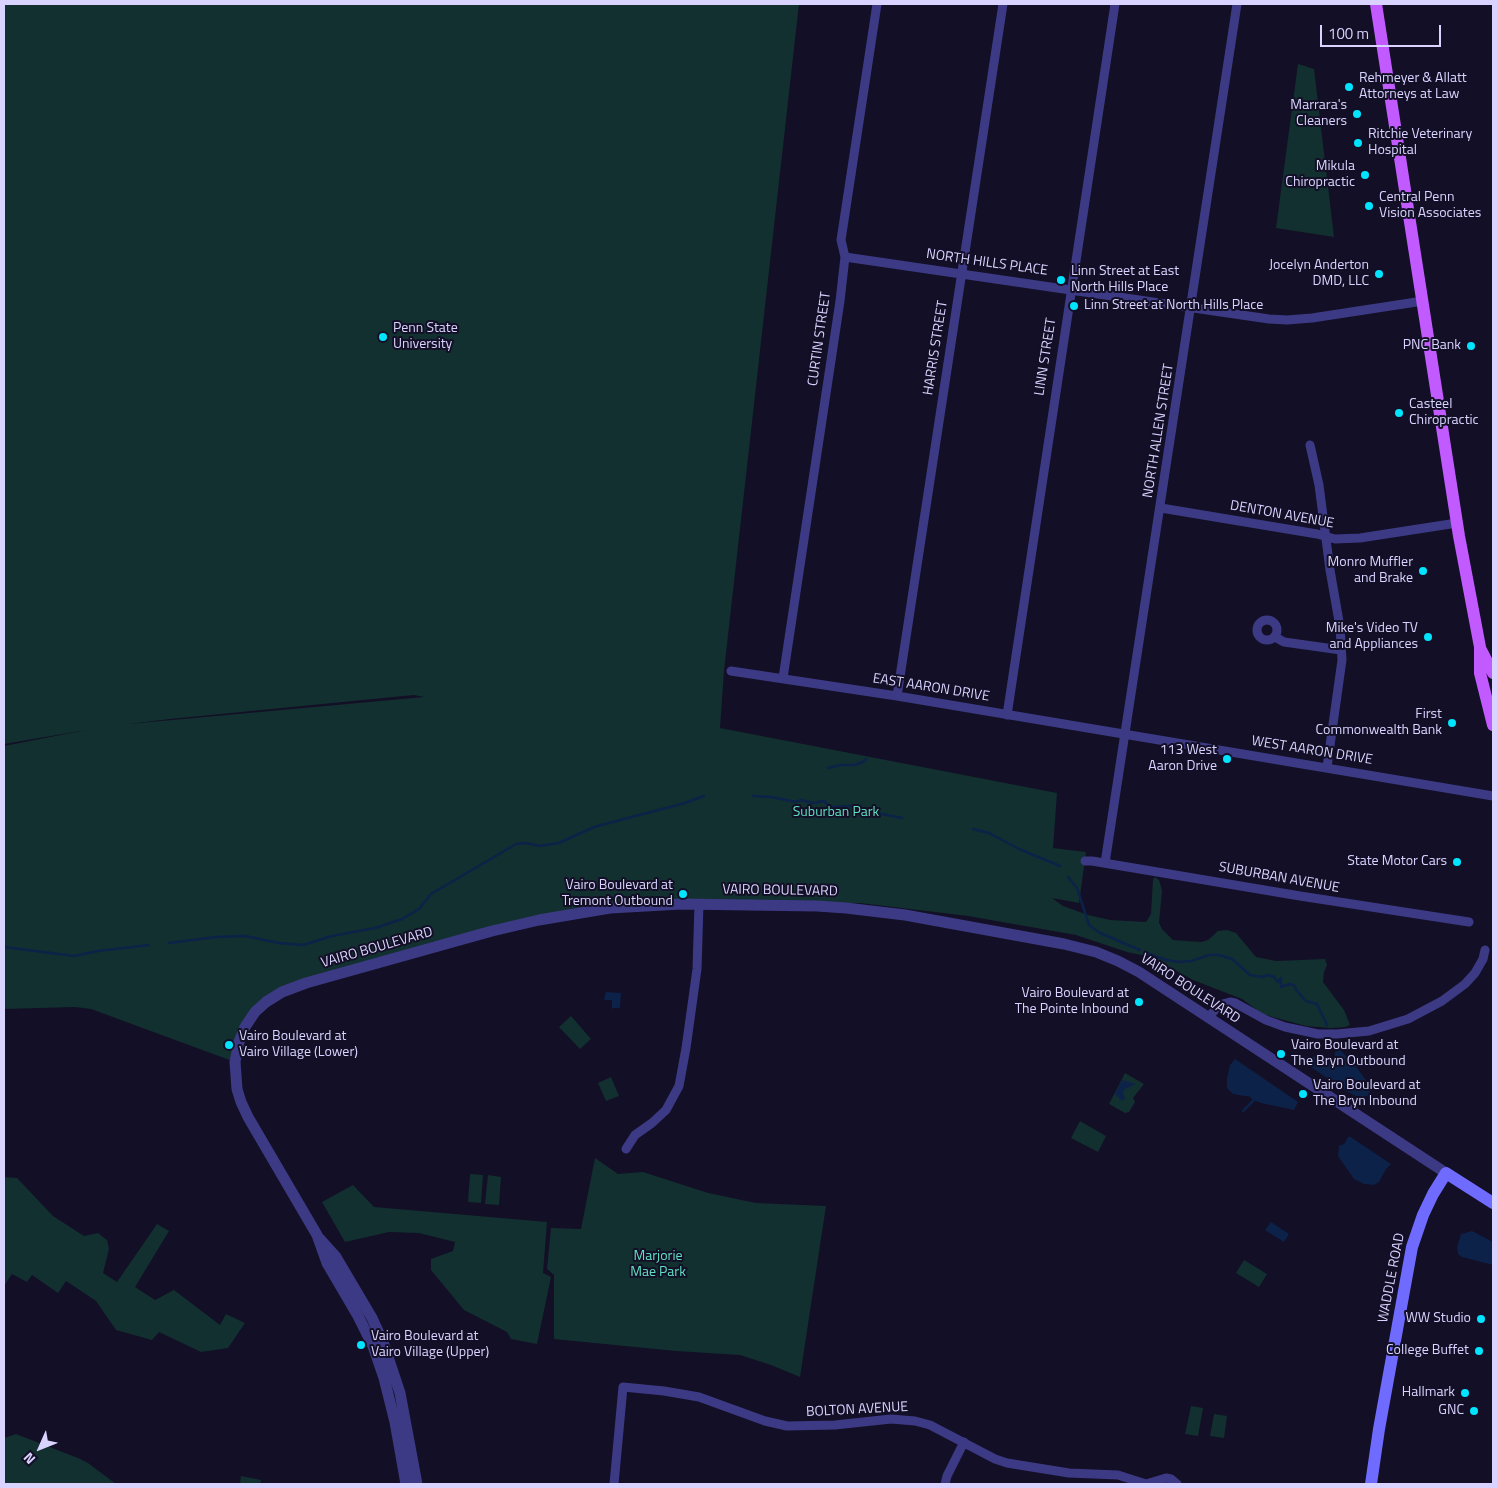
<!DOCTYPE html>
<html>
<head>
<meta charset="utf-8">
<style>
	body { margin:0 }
	#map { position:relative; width:1497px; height:1488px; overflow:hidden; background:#130f26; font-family:"Titillium Web",sans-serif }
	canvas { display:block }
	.frame { position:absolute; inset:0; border:5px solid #d9d4ff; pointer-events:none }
	.north { position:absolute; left:15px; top:1423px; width:50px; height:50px; -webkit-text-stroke:4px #130f26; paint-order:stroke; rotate:226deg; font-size:14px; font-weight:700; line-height:20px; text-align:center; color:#d9d4ff }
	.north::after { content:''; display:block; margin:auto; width:18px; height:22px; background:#d9d4ff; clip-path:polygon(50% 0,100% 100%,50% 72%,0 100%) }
	.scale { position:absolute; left:1320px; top:25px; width:121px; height:22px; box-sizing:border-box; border:2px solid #d9d4ff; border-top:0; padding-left:6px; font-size:15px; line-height:18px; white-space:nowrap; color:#d9d4ff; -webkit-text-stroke:4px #130f26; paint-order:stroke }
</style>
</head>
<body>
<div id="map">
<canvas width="1497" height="1488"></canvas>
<div class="frame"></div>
<div class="north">N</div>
<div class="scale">100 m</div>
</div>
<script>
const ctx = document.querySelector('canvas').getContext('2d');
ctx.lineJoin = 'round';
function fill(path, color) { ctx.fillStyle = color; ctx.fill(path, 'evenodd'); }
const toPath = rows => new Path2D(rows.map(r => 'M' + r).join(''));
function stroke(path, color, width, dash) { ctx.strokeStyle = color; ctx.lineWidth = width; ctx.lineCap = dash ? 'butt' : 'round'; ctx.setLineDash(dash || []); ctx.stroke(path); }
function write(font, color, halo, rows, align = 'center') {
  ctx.font = font + ' "Titillium Web",sans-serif'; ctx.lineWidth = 4; ctx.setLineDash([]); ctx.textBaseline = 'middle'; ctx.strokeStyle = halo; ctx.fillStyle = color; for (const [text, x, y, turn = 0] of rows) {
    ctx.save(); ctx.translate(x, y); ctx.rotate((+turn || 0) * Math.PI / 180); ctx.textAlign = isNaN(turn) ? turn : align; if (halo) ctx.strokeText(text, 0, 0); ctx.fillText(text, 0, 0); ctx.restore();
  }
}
fill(toPath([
	[4,4,799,4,724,671,720,728,1057,793,1053,848,1086,852,1079,903,1052,898,1063,906,1088,915,1110,920,1146,922,1151,914,1153,879,1155,877,1159,880,1162,890,1159,923,1162,929,1173,940,1201,942,1208,940,1218,931,1227,930,1236,933,1256,957,1276,961,1325,959,1327,965,1324,972,1323,982,1344,1010,1350,1025,1345,1027,1330,1028,1306,1026,1273,1017,1261,1013,1242,999,1193,980,1151,957,1127,952,1076,935,968,916,860,903,705,905,583,912,278,994,257,1010,235,1062,91,1009,75,1007,4,1009,4,746,86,730,4,744],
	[414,695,424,697,128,724,170,719],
	[1298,64,1314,69,1334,237,1276,228],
	[571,1016,591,1039,580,1049,559,1027],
	[1125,1073,1144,1084,1133,1098,1135,1102,1129,1112,1125,1113,1109,1104],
	[611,1077,619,1096,606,1101,598,1083],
	[1080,1121,1106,1136,1098,1152,1071,1138],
	[595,1158,618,1174,643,1172,708,1193,756,1203,826,1206,800,1377,771,1365,740,1355,676,1351,554,1339,554,1275,547,1269,551,1228,581,1229],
	[470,1174,483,1175,481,1203,468,1202],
	[488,1175,501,1177,499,1205,485,1204],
	[4,1177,17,1178,53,1216,84,1236,98,1233,107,1240,109,1249,103,1273,117,1282,157,1224,169,1231,135,1287,155,1300,174,1290,220,1325,226,1314,245,1323,228,1348,201,1352,159,1332,152,1340,116,1330,96,1301,66,1281,58,1293,32,1275,27,1282,12,1274,4,1286],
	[353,1185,374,1207,547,1222,543,1273,551,1277,537,1344,511,1339,507,1332,464,1310,431,1270,431,1259,453,1251,455,1242,419,1233,389,1232,345,1242,322,1202],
	[1244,1260,1267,1274,1259,1287,1236,1273],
	[1191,1406,1203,1408,1198,1436,1185,1434],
	[1214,1414,1227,1416,1224,1438,1210,1436],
	[16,1434,78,1458,88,1463,116,1484,4,1484,4,1438],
	[241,1476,261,1480,260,1484,240,1484]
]), '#12302f');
fill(toPath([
	[606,992,621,993,620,1008,614,1008,612,1009,612,1000,604,1000],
	[1340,1050,1355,1065,1371,1087,1369,1095,1364,1097,1358,1097,1346,1091,1311,1067,1304,1065,1301,1062,1303,1057,1309,1056,1334,1060,1335,1052],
	[1235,1059,1298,1102,1294,1110,1261,1103,1251,1099,1251,1097,1233,1094,1227,1088,1227,1078,1230,1065],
	[1122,1080,1136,1084,1125,1089,1123,1092,1125,1099,1122,1101,1115,1094],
	[1349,1136,1391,1164,1386,1169,1379,1182,1374,1185,1364,1184,1354,1179,1338,1156,1339,1146,1344,1144],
	[1271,1222,1289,1234,1284,1242,1265,1230],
	[1472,1231,1493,1242,1493,1265,1462,1257,1458,1254,1457,1247,1461,1234]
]), '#0c2248');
stroke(toPath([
	[828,768,840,765,854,765,863,762,866,759],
	[753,796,771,797,796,802,801,800,813,803,824,801,830,807,851,806,856,809,902,818],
	[973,829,989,833,1019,849,1060,866],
	[1068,877,1077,888,1089,925,1100,933,1140,950],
	[169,943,216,937,245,936,279,943,303,945,332,936,375,928,402,919,419,909,431,894,516,844,526,843,539,846,559,843,594,827,685,803,704,796],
	[4,947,74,956,98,951,149,945],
	[1147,953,1166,960,1180,962,1191,961,1209,955,1219,955,1232,959,1250,975,1262,977,1268,975,1274,977,1278,982,1281,978,1281,987,1290,984,1295,986,1296,990,1306,1001,1317,1004,1327,1025],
	[1295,1064,1299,1061,1302,1060],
	[1243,1111,1254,1100]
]), '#0c2248', 2.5);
stroke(toPath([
	[845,257,1269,319,1287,320,1312,318,1423,301],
	[1310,445,1319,485,1330,570,1340,627,1342,660,1327,767],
	[1161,508,1317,534,1335,539,1360,538,1457,523],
	'1257 630a10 10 0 1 1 20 0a10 10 0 1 1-20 0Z',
	[1275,637,1284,642,1341,650],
	[731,671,897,696,1493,796],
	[783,678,840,301,845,257,841,240,877,4],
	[897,696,1003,4],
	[1007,715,1115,4],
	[1085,861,1092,861,1300,896,1469,922],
	[1105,863,1237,4],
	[1208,1018,1219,1005,1230,1002,1235,1003,1266,1020,1285,1027,1318,1034,1337,1034,1369,1031,1408,1019,1442,1001,1465,984,1475,973,1483,959,1485,950],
	[626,1149,635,1135,652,1123,666,1110,679,1086,686,1048,697,969,699,904],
	[614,1484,623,1387,664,1391,699,1397,765,1421,787,1426,835,1425,891,1419,915,1421,930,1425,995,1459,1007,1463,1069,1473,1118,1475,1146,1484,1166,1478,1171,1479,1177,1484],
	[945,1484,947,1476,964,1442]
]), '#3d3a85', 9);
stroke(toPath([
	[318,1237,336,1257,372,1318,383,1342,400,1393,417,1484],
	[406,1484,395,1422,384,1378,373,1346,358,1316,327,1263,317,1235,248,1117,241,1102,237,1089,235,1062,239,1042,245,1027,255,1012,266,1002,282,992,306,983,492,931,539,920,610,908,681,904,817,906,846,908,905,915,1064,944,1096,952,1118,961,1139,972,1446,1173]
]), '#3d3a85', 11);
stroke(toPath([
	[1371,1484,1379,1429,1412,1247,1423,1215,1433,1194,1446,1173,1493,1203]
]), '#6f6bff', 12);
stroke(toPath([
	[1376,4,1459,536,1480,647,1480,673,1493,725],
	[1481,650,1493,673]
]), '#c25bff', 12);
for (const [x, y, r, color] of [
	[1349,87,5,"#00e5ff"],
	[1357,114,5,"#00e5ff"],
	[1358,143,5,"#00e5ff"],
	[1365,175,5,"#00e5ff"],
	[1369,206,5,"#00e5ff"],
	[1379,274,5,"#00e5ff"],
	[1061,280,5,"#00e5ff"],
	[1074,306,5,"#00e5ff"],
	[383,337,5,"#00e5ff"],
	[1471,346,5,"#00e5ff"],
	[1399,413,5,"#00e5ff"],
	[1423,571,5,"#00e5ff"],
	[1428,637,5,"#00e5ff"],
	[1452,723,5,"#00e5ff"],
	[1227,759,5,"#00e5ff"],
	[1457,862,5,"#00e5ff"],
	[683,894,5,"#00e5ff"],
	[1139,1002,5,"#00e5ff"],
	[229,1045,5,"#00e5ff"],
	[1281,1054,5,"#00e5ff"],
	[1303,1094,5,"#00e5ff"],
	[1481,1319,5,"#00e5ff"],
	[361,1345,5,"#00e5ff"],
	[1479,1351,5,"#00e5ff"],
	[1465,1393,5,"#00e5ff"],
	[1474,1411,5,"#00e5ff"]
]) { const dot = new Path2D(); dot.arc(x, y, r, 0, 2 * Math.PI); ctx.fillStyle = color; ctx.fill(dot); stroke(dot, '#130f26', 2); }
write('14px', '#d9d4ff', '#130f26', [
	["Rehmeyer & Allatt",1359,79,"left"],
	["Attorneys at Law",1359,95,"left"],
	["Marrara's",1347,106],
	["Cleaners",1347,122],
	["Ritchie Veterinary",1368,135,"left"],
	["Hospital",1368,151,"left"],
	["Mikula",1355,167],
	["Chiropractic",1355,183],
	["Central Penn",1379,198,"left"],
	["Vision Associates",1379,214,"left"],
	["Jocelyn Anderton",1369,266],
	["DMD, LLC",1369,282],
	["Linn Street at East",1071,272,"left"],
	["North Hills Place",1071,288,"left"],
	["Linn Street at North Hills Place",1084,306,"left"],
	["Penn State",393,329,"left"],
	["University",393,345,"left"],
	["PNC Bank",1461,346],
	["Casteel",1409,405,"left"],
	["Chiropractic",1409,421,"left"],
	["Monro Muffler",1413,563],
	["and Brake",1413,579],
	["Mike's Video TV",1418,629],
	["and Appliances",1418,645],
	["First",1442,715],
	["Commonwealth Bank",1442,731],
	["113 West",1217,751],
	["Aaron Drive",1217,767],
	["State Motor Cars",1447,862],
	["Vairo Boulevard at",673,886],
	["Tremont Outbound",673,902],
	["Vairo Boulevard at",1129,994],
	["The Pointe Inbound",1129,1010],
	["Vairo Boulevard at",239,1037,"left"],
	["Vairo Village (Lower)",239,1053,"left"],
	["Vairo Boulevard at",1291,1046,"left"],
	["The Bryn Outbound",1291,1062,"left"],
	["Vairo Boulevard at",1313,1086,"left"],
	["The Bryn Inbound",1313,1102,"left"],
	["WW Studio",1471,1319],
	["Vairo Boulevard at",371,1337,"left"],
	["Vairo Village (Upper)",371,1353,"left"],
	["College Buffet",1469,1351],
	["Hallmark",1455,1393],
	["GNC",1464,1411]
], 'right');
write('14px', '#d9d4ff', '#130f26', [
	["NORTH HILLS PLACE",987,263,8],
	["CURTIN STREET",820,339,-82],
	["HARRIS STREET",936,348,-81],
	["LINN STREET",1046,357,-81],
	["NORTH ALLEN STREET",1159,431,-81],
	["DENTON AVENUE",1282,515,10],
	["EAST AARON DRIVE",931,688,9],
	["WEST AARON DRIVE",1312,751,9],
	["SUBURBAN AVENUE",1279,878,10],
	["VAIRO BOULEVARD",780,891,1],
	["VAIRO BOULEVARD",377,948,-16],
	["VAIRO BOULEVARD",1190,989,33],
	["WADDLE ROAD",1392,1278,-79],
	["BOLTON AVENUE",857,1410,-3]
]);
write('14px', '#5fe0c0', '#130f26', [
	["Suburban Park",836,813],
	["Marjorie",658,1257],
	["Mae Park",658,1273]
]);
</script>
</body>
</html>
